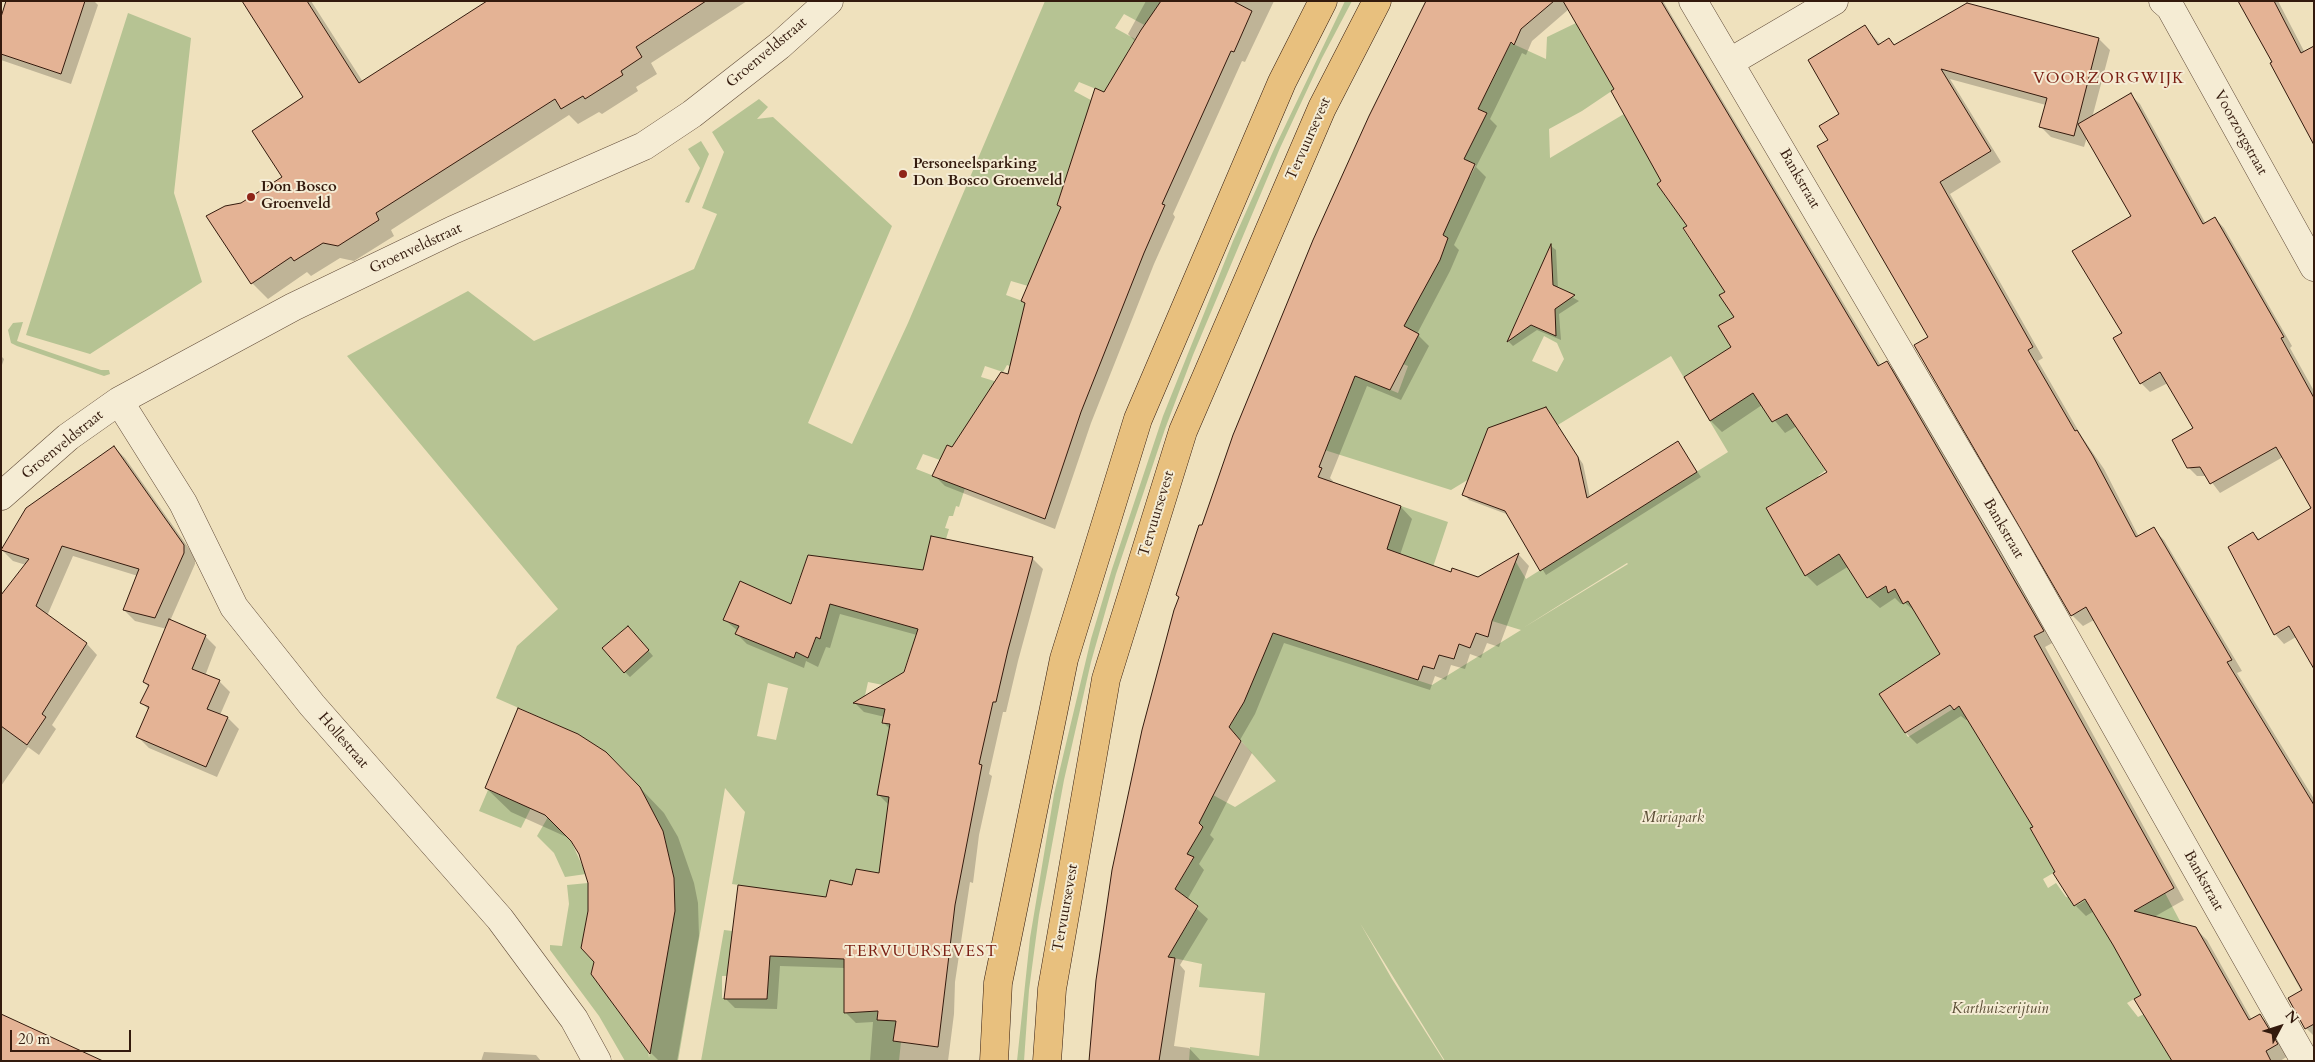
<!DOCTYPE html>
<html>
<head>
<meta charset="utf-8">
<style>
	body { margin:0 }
	#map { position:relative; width:2315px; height:1062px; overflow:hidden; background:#efe1bd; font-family:Cardo,serif }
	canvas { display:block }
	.frame { position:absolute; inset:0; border:2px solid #331a0d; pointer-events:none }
	.north { position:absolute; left:2255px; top:1002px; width:50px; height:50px; -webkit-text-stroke:4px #f5ecd4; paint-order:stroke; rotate:50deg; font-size:14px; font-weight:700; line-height:20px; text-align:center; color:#331a0d }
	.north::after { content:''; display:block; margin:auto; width:18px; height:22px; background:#331a0d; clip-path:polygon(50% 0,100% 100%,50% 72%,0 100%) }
	.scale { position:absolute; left:10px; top:1030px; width:121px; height:22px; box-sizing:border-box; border:2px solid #331a0d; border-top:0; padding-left:6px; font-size:15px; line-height:18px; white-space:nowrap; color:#331a0d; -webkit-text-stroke:4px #f5ecd4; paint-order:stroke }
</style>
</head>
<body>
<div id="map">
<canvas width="2315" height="1062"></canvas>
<div class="frame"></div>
<div class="north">N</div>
<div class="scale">20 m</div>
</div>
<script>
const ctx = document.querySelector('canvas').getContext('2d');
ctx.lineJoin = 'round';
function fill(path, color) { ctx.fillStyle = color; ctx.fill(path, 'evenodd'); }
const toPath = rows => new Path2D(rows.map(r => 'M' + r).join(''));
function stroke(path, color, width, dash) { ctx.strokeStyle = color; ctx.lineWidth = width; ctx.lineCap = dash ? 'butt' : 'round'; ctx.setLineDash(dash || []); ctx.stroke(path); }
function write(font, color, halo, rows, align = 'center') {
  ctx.font = font + ' Cardo,serif'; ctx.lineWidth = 4; ctx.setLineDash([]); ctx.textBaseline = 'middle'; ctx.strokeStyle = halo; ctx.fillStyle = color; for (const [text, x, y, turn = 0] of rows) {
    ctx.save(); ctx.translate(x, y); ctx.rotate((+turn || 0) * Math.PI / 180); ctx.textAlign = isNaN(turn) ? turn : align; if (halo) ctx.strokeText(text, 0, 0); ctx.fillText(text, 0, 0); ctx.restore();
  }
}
fill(toPath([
	[1045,1,1161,1,1148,27,1124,14,1115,28,1135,39,1127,53,1113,96,1079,82,1074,91,1115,113,1103,143,1079,138,1057,205,1103,226,1028,286,1011,281,1006,295,1036,306,1036,376,1007,365,1003,372,985,366,981,377,1004,384,987,463,947,445,940,460,923,454,916,469,965,488,959,507,956,506,953,516,949,516,945,528,949,529,946,539,953,574,808,555,783,624,779,644,808,658,816,637,820,639,830,604,925,631,913,644,898,688,868,682,864,700,875,707,885,709,882,723,905,727,933,773,881,856,879,873,856,869,852,885,831,880,826,896,875,905,845,1001,844,1013,874,1011,875,1001,879,1001,877,1020,896,1021,893,1041,901,1042,899,1061,701,1061,724,930,765,935,771,890,732,884,745,812,725,788,678,1061,625,1061,599,1016,550,950,550,945,562,946,569,904,567,885,588,883,588,911,581,948,594,962,591,974,648,1049,649,1058,675,905,674,878,663,831,640,787,606,752,578,734,496,698,517,646,558,609,347,356,468,291,534,341,694,269,717,214,702,208,724,152,712,132,759,99,768,107,757,119,773,117,892,226,808,423,852,444,908,323],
	[765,601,749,640,735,634,739,626,723,620],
	[768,683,788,688,776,740,757,736],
	[881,776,912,802,877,794],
	[756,975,756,980,768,981,767,999,722,998,722,976],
	[1345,1,1352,1,1322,58,1280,148,1193,355,1165,429,1116,574,1091,662,1064,780,1039,915,1029,990,1024,1061,1017,1061,1030,938,1054,794,1091,639,1112,569,1163,416,1233,241,1275,147],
	[128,13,191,38,174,193,202,282,90,354,26,335],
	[1576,23,1589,47,1631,78,1582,111,1549,129,1550,158,1624,114,1636,136,1666,178,1657,184,1671,204,1674,203,1687,226,1683,229,1692,243,1700,239,1735,286,1720,295,1741,312,1719,326,1743,328,1766,412,1773,422,1803,404,1816,441,1809,446,1826,470,1818,476,1889,593,1895,589,1903,603,1922,591,1925,630,1944,653,1897,719,1908,737,1980,692,1986,743,1983,746,2033,827,2030,828,2055,872,2043,879,2048,888,2056,883,2066,897,2085,899,2104,930,2165,893,2181,923,2122,960,2141,995,2127,1003,2138,1017,2173,1000,2187,1061,1445,1061,1360,923,1392,979,1444,1061,1189,1061,1190,1047,1259,1056,1265,993,1199,987,1202,964,1159,955,1183,932,1198,907,1175,889,1194,858,1187,854,1203,827,1198,821,1213,795,1235,807,1276,781,1229,727,1273,633,1432,685,1521,630,1492,621,1506,586,1513,557,1526,579,1728,452,1671,356,1451,490,1315,447,1334,430,1355,375,1398,393,1408,366,1366,349,1418,334,1403,326,1439,260,1448,238,1407,219,1433,159,1470,177,1476,165,1449,152,1462,101,1473,78,1490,85,1511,43,1546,59,1547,37],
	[1536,277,1553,285,1556,336,1517,319],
	[1544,336,1557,343,1564,359,1557,372,1532,361],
	[1627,563,1628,564,1523,628,1561,604],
	[701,141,709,154,689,203,685,202,700,168,688,149],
	[23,322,17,341,101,370,109,370,110,374,104,376,17,346,11,343,8,330,13,323],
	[1401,506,1448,522,1423,597,1376,579],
	[488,790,531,808,521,828,479,811],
	[548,817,571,841,586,874,565,877,554,853,537,836]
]), '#b6c393');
fill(toPath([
	[8,1,94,1,98,5,71,84,1,60,1,21],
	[244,1,311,1,363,82,489,1,747,1,651,63,657,74,636,87,638,91,602,114,599,112,578,124,569,115,391,230,394,236,354,261,340,258,311,276,307,272,268,299,252,283,242,204,284,178,304,97],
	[1146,1,1274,1,1245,62,1242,61,1173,214,1175,217,1154,264,1091,423,1055,529,945,486,934,475,1009,376,1026,304,1023,301,1062,208,1059,205,1105,94,1135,41,1128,34],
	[1428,1,1663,1,1881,366,1887,363,1898,374,2054,642,2045,647,2184,900,2154,917,2195,928,2207,940,2252,1020,2260,1015,2271,1027,2288,1056,2280,1061,2175,1061,2142,995,2094,911,2086,916,2076,906,2091,897,2090,894,2075,905,2035,827,1968,719,1966,720,1961,716,1917,744,1906,733,1881,694,1942,655,1917,613,1904,602,1901,604,1895,598,1880,608,1868,597,1849,566,1817,586,1806,575,1829,473,1797,426,1785,433,1762,405,1722,432,1711,421,1685,377,1733,348,1736,317,1726,292,1663,181,1616,90,1569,9,1532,41,1526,55,1522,53,1490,119,1497,126,1476,167,1486,177,1454,245,1459,250,1450,271,1417,334,1429,346,1401,400,1367,386,1330,478,1333,481,1332,483,1401,507,1412,519,1400,555,1451,574,1478,578,1519,555,1529,566,1499,647,1487,643,1481,658,1470,654,1465,669,1451,665,1446,680,1435,676,1430,690,1284,643,1255,714,1240,740,1252,753,1210,835,1214,839,1199,864,1204,870,1187,900,1208,919,1180,965,1185,971,1174,1046,1189,1048,1201,1061,1091,1061,1203,527],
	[2239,1,2278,1,2305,53,2314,140],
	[1967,4,2099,39,2110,50,2092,118,2131,95,2140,104,2206,224,2215,218,2224,228,2292,346,2290,348,2314,391,2314,645,2296,637,2284,644,2275,634,2253,533,2260,540,2313,509,2283,457,2220,493,2207,476,2197,476,2188,467,2195,429,2168,383,2150,392,2141,383,2123,333,2132,216,2087,137,2084,147,2051,137,2040,126,2046,105,1950,79,2001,162,1950,194,2043,358,2038,361,2082,437,2104,469,2139,537,2153,529,2164,540,2242,671,2237,673,2314,799,2314,1036,2306,1028,2302,992,2094,620,2083,626,2072,615,1830,140,1841,114,1865,27,1881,45,1889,39,1896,46],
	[1551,246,1556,250,1558,289,1579,301,1559,314,1561,340,1537,330,1513,346,1509,342],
	[1,356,4,359,1,368],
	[1546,409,1583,464,1590,497,1678,443,1701,477,1546,575,1509,515,1469,500,1464,494],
	[114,447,125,458,195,557,195,564,170,621,205,636,216,647,205,676,219,681,230,692,220,715,228,718,239,729,217,777,149,748,138,737,149,710,141,702,149,687,144,682,167,629,135,621,124,610,138,576,73,556,47,616,87,644,97,655,52,725,56,729,39,755,28,747,1,786,1,597,26,565,13,561,2,550,27,509],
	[932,538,1033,559,1043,569,1018,661,1006,712,1003,712,989,774,992,776,979,835,973,883,970,882,955,982,954,1014,948,1061,870,1061,873,1022,856,1023,846,1013,845,968,780,966,777,1009,735,1008,725,998,827,898,880,874,888,804,878,794,891,730,883,722,885,717,864,712,855,703,905,673,917,635,840,614,830,648,826,647,818,667,806,661,804,668,747,644,737,634,738,631,725,620,791,606,924,571],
	[633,633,653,656,630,677,625,672],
	[625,772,664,813,678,837,694,883,698,903,699,936,677,1061,659,1061,651,1053,593,974,595,962,589,911,589,883,580,853,571,839,511,812,486,788],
	[484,1052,536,1055,541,1061,481,1061]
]), '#0003');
const building = toPath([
	[6,1,85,1,61,74,1,54,1,17,6,1],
	[242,1,307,1,359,83,487,1,706,1,636,47,642,57,621,71,623,75,585,99,583,96,561,109,555,99,376,213,379,220,338,246,323,243,294,261,291,257,251,284,206,216,225,206,241,203,282,177,252,131,303,97,242,1],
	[1161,1,1233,1,1252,11,1234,52,1231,51,1162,204,1165,205,1144,253,1081,412,1045,519,932,476,947,445,952,447,1001,372,1008,374,1025,303,1021,301,1061,207,1057,205,1095,88,1104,92,1141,30,1161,1],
	[1426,1,1554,1,1521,29,1514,45,1511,42,1478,109,1487,113,1464,159,1475,164,1443,235,1448,238,1440,260,1404,326,1419,334,1390,390,1355,376,1319,467,1322,468,1318,477,1401,506,1387,549,1451,572,1452,568,1478,577,1519,553,1492,621,1488,637,1476,633,1470,648,1459,644,1454,659,1439,655,1434,669,1423,666,1418,680,1273,633,1244,702,1229,727,1241,741,1199,823,1203,827,1187,854,1194,857,1175,889,1198,906,1168,957,1175,958,1159,1061,1089,1061,1096,980,1112,870,1142,730,1174,610,1179,597,1176,595,1199,525,1202,525,1233,435,1313,240,1369,116,1426,1],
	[1563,1,1661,1,1878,366,1887,361,2044,631,2034,636,2174,888,2134,911,2196,927,2249,1020,2260,1014,2278,1044,2266,1051,2271,1061,2172,1061,2134,999,2141,995,2113,945,2085,899,2074,906,2053,873,2055,872,2030,828,2033,827,1959,706,1954,710,1950,705,1905,733,1879,694,1940,654,1908,601,1903,604,1895,589,1888,593,1886,586,1867,598,1839,554,1805,576,1766,508,1827,472,1787,414,1772,422,1753,393,1710,421,1684,377,1731,347,1718,326,1734,317,1719,295,1725,292,1683,228,1687,226,1657,184,1661,181,1611,91,1614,89,1563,1],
	[2238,1,2274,1,2301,53,2314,46,2314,145,2270,63,2272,62,2238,1],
	[1967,3,2099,38,2074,136,2039,127,2047,98,1941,69,1991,151,1940,182,2033,347,2028,350,2075,431,2077,430,2093,456,2136,537,2154,527,2232,660,2227,662,2314,805,2314,1024,2305,1029,2288,998,2302,990,2086,607,2071,616,1914,345,1928,337,1817,146,1828,140,1819,126,1839,114,1808,60,1865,25,1878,45,1889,38,1894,45,1967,3],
	[2131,93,2203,224,2215,217,2284,337,2281,338,2314,398,2314,669,2289,626,2274,635,2228,547,2253,532,2258,540,2311,508,2276,447,2210,484,2200,467,2187,468,2172,440,2193,428,2160,372,2140,384,2113,338,2122,333,2072,251,2131,216,2078,124,2131,93],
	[1551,244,1553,285,1575,295,1555,309,1556,336,1531,325,1507,342,1551,244],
	[1546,407,1578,457,1587,498,1678,441,1697,472,1540,571,1505,511,1462,495,1488,428,1546,407],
	[114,446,184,545,184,553,155,618,123,610,139,569,62,546,36,606,87,643,42,714,46,717,27,745,1,726,1,595,29,559,1,550,26,508,114,446],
	[931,536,1033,557,1008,650,996,702,993,702,979,764,982,765,955,905,938,1047,893,1041,896,1021,877,1020,878,1011,844,1013,844,959,770,956,767,999,724,999,738,885,826,897,830,880,852,885,856,869,879,873,889,797,877,795,890,724,882,723,885,709,853,703,904,672,918,629,830,604,820,639,816,637,808,658,796,652,794,658,735,634,739,626,723,620,740,581,791,604,808,555,923,570,931,536],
	[169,619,206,635,192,669,220,680,207,709,228,717,206,767,136,737,149,707,140,703,149,685,143,682,169,619],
	[628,626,649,650,624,673,602,648,628,626],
	[518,708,578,734,606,752,640,787,663,831,674,878,675,911,650,1054,591,974,594,962,581,948,588,911,588,883,579,854,571,841,545,815,485,788,518,708],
	[1,1014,103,1061,1,1061,1,1014]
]);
fill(building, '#e4b395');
stroke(building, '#331a0d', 1);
const street = toPath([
	[1693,1,2008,536,2305,1061],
	[2163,1,2170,7,2314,267],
	[1730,62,1834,1],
	[119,401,183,503,234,607,312,705,500,919,574,1019,597,1061],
	[1,496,68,437,119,401,293,307,453,230,644,146,692,114,779,46,829,1]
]);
const primary = toPath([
	[994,1061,998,983,1064,659,1138,419,1282,82,1323,1],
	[1047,1061,1052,989,1106,679,1183,431,1322,108,1377,1]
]);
stroke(street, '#624c39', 29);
stroke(primary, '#331a0d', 29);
stroke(street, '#f5ecd4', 28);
stroke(primary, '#e8c07e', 28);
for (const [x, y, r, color] of [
	[903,174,5,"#8f2418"],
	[251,197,5,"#8f2418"]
]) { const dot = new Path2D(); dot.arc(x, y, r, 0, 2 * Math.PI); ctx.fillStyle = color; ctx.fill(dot); stroke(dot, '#f5ecd4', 2); }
write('15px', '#331a0d', '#f5ecd4', [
	["Groenveldstraat",767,53,-40],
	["Voorzorgstraat",2240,133,61],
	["Tervuursevest",1309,139,-66],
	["Bankstraat",1799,179,60],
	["Groenveldstraat",416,249,-25],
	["Groenveldstraat",63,445,-39],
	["Tervuursevest",1157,514,-73],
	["Bankstraat",2003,529,60],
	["Hollestraat",343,741,49],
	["Bankstraat",2203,881,61],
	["Tervuursevest",1066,908,-80]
]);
write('bold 15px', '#331a0d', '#f5ecd4', [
	["Personeelsparking",913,165],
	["Don Bosco Groenveld",913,182],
	["Don Bosco",261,188],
	["Groenveld",261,205]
], 'left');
write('italic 15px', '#5a4d35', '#f5ecd4', [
	["Mariapark",1673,819],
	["Karthuizerijtuin",2000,1010]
]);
ctx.letterSpacing = '1px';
write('16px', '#7a1f14', '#f5ecd4', [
	["VOORZORGWIJK",2109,79],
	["TERVUURSEVEST",921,952]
]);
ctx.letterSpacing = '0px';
</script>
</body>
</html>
